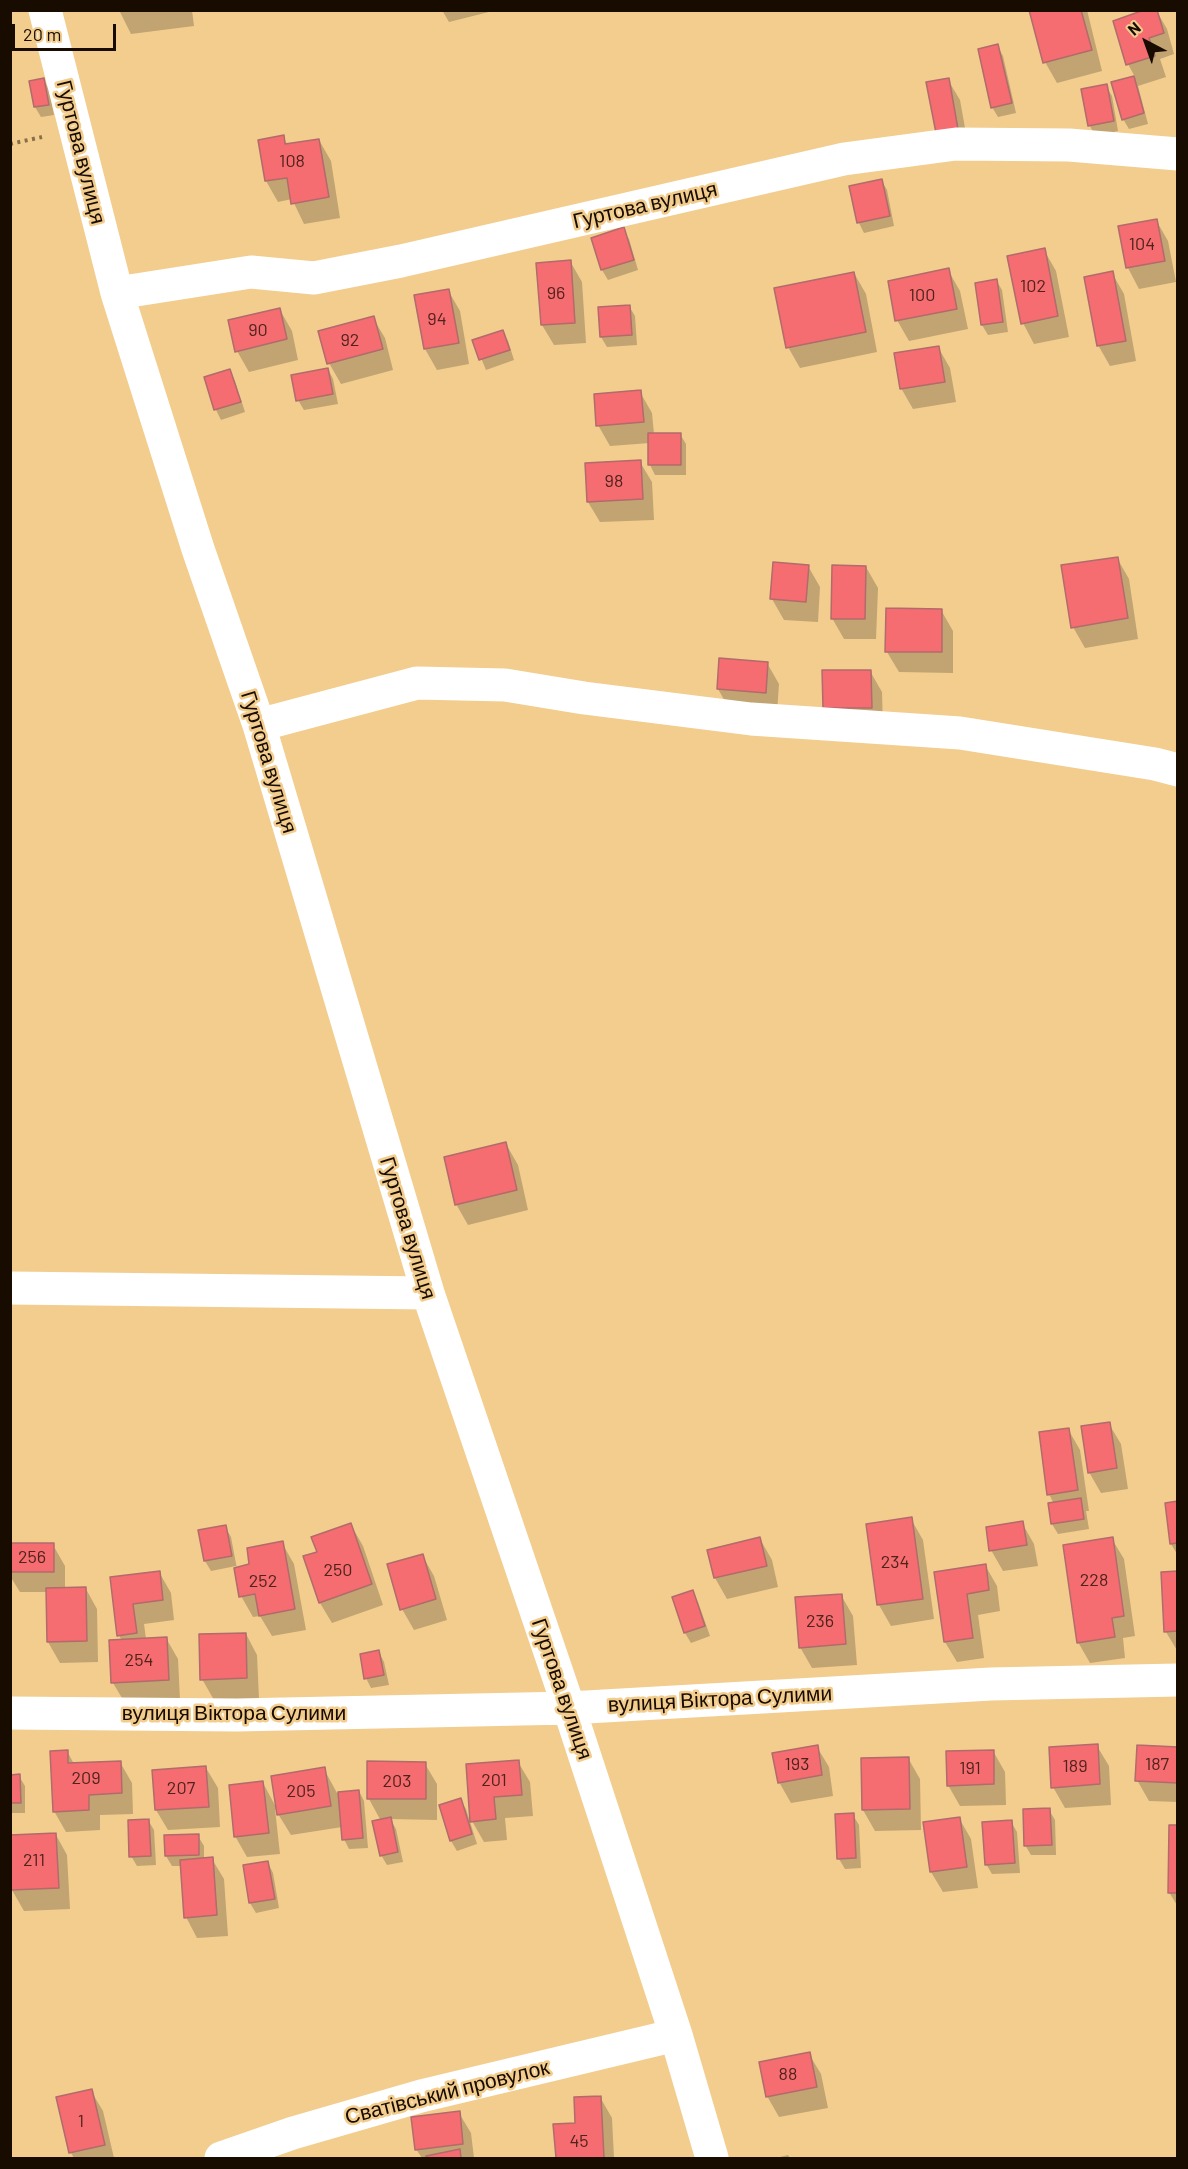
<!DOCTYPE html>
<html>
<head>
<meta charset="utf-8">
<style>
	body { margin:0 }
	#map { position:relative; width:1188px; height:2169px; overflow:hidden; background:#f2cd8e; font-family:Barlow,sans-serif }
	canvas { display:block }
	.frame { position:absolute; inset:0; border:12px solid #180b00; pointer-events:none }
	.north { position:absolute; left:1116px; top:12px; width:60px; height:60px; -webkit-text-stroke:4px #f2cd8e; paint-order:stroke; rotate:319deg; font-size:16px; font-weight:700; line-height:24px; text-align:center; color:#180b00 }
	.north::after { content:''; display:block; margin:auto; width:21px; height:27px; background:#180b00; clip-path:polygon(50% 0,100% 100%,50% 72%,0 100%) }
	.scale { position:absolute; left:12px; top:24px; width:104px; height:27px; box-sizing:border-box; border:3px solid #180b00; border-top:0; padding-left:8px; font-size:18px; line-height:21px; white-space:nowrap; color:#180b00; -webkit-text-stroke:4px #f2cd8e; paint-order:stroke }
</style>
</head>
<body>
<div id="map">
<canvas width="1188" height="2169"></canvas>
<div class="frame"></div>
<div class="north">N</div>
<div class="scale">20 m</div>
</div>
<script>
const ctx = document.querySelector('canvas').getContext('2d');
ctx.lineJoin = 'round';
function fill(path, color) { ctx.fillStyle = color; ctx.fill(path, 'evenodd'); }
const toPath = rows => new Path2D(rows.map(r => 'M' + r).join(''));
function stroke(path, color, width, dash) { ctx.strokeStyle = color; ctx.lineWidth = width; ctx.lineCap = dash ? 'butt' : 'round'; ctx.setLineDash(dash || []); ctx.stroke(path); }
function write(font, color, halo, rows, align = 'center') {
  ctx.font = font + ' Barlow,sans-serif'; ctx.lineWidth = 5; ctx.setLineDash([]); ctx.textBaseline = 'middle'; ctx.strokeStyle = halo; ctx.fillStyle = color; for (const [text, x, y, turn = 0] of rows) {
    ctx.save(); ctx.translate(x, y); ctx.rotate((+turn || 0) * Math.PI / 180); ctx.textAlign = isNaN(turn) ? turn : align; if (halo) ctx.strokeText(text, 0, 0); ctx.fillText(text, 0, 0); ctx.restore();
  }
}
fill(toPath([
	[119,10,192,10,194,26,131,34],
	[442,10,488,10,489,12,449,22],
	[1031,10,1087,10,1102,71,1057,83,1045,62],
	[1156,10,1167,29,1174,54,1160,59,1166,77,1138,86,1148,124,1129,129,1123,119,1113,83,1135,77,1128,64,1114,22],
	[997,46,1003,56,1016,113,998,117,992,107],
	[44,80,49,90,54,115,41,117,35,107,30,82],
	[948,80,960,100,969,150,949,153],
	[1106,86,1112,96,1118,131,1095,136,1090,126,1083,90],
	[283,136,288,146,319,140,331,161,340,218,304,224,292,199,278,202,266,181,259,141],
	[881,180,887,190,894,226,864,233,859,223,851,187],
	[1156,220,1168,241,1176,282,1139,289,1128,268,1120,227],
	[623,229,629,239,638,270,608,280,602,270,592,238],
	[1044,250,1056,271,1069,337,1034,344,1023,323],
	[570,261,582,282,586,343,554,345,542,325],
	[948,270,960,291,968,329,909,341,897,320],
	[854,273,866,294,877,352,800,368,788,347],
	[1112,273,1124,294,1136,361,1110,366,1098,345],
	[996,280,1002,290,1008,332,988,335,982,325],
	[448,290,460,311,469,364,437,370,425,349,416,296],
	[629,306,635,316,637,345,607,347,601,337],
	[280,310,292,331,298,360,249,372,237,351],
	[373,318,385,338,393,370,341,384,329,363],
	[502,331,508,341,514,360,486,370,474,341],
	[938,347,950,368,956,402,913,409,901,388],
	[328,369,333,379,338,404,304,410,298,400],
	[230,371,235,381,245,412,221,420,216,410,206,378],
	[640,392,652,413,654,434,680,434,686,444,686,475,655,475,650,465,650,443,610,446,598,425],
	[640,462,652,482,654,520,600,522,588,502],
	[1117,558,1129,579,1138,639,1085,648,1073,627],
	[808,566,820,587,818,622,784,620,772,599],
	[866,567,878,588,876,639,844,639,832,618],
	[941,610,953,631,953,673,899,672,887,652],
	[767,663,779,684,777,713,730,710,718,689],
	[870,671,882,692,883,728,836,728,824,672],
	[506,1144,518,1165,528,1210,468,1225,456,1204],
	[1109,1424,1121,1444,1128,1489,1101,1493,1089,1472],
	[1068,1429,1080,1450,1089,1511,1086,1511,1089,1529,1058,1534,1052,1524,1054,1504,1049,1494],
	[1178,1503,1178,1554,1177,1554,1171,1544],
	[911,1519,923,1540,934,1619,891,1626,879,1605,867,1526],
	[1022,1523,1034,1544,1038,1566,1003,1571,991,1550],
	[351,1525,363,1546,383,1605,332,1623,320,1603,305,1557,318,1553],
	[225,1527,231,1537,237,1569,251,1566,282,1543,294,1564,306,1630,272,1636,260,1616,253,1617,241,1596,236,1566,211,1571,205,1561,200,1532],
	[760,1539,772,1560,778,1587,727,1599,715,1578,709,1551],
	[1112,1539,1124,1559,1135,1636,1123,1638,1125,1658,1090,1663,1078,1642],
	[10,1545,53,1545,65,1566,65,1589,86,1589,97,1609,98,1662,60,1663,48,1642,47,1592,20,1592,10,1576],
	[422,1555,434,1576,447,1620,414,1630,402,1609],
	[985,1565,997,1586,1000,1611,978,1615,984,1658,957,1662,945,1642,935,1573],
	[159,1572,171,1593,174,1620,144,1624,146,1639,166,1638,178,1659,180,1700,125,1703,113,1683,122,1641,119,1635,112,1578],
	[1178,1572,1178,1652,1166,1632],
	[693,1592,698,1602,710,1636,691,1643,685,1633,674,1598],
	[841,1595,853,1616,857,1665,812,1668,800,1647],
	[246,1634,257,1655,259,1699,214,1700,202,1679],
	[379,1652,384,1662,389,1685,371,1688,366,1678],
	[1097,1746,1109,1766,1111,1805,1065,1808,1053,1787],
	[817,1747,829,1767,833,1796,791,1803,779,1782],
	[1178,1748,1178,1802,1149,1801,1137,1780],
	[67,1751,74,1764,120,1762,132,1783,133,1814,100,1815,100,1830,66,1832,54,1811],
	[993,1751,1005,1772,1006,1805,960,1806,948,1785],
	[908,1758,920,1779,921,1830,875,1831,863,1810,863,1759],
	[518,1762,530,1782,533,1816,505,1818,507,1840,484,1842,472,1821],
	[425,1764,437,1784,437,1820,390,1819,396,1829,403,1862,387,1865,381,1855,381,1821,369,1799],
	[206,1768,218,1788,220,1827,168,1830,156,1810],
	[324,1769,337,1793,359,1791,364,1801,368,1848,349,1849,344,1839,342,1827,291,1835,275,1809,280,1854,247,1857,235,1836,263,1783,277,1809],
	[10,1776,19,1776,25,1786,25,1813,10,1813],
	[460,1800,466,1809,477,1844,457,1851,451,1841,441,1806],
	[1049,1810,1055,1820,1056,1855,1031,1855,1025,1845],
	[853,1815,859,1825,861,1868,845,1869,839,1859],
	[959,1818,971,1839,978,1888,943,1892,931,1872],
	[148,1820,154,1830,156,1865,137,1866,131,1856],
	[1011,1822,1017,1832,1020,1873,992,1874,986,1864],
	[1178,1826,1178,1907,1169,1892],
	[56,1835,67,1855,70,1909,24,1911,12,1890],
	[198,1836,204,1846,204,1859,212,1859,224,1879,228,1936,197,1938,186,1917,182,1866,172,1866,166,1856,166,1837],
	[268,1863,273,1873,279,1908,256,1913,250,1903,244,1867],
	[809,2054,821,2074,828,2108,779,2117,767,2096],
	[91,2091,103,2111,114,2158,74,2158,71,2153,58,2099],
	[600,2097,612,2118,614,2158,557,2158,555,2126,577,2124],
	[459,2113,471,2133,474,2158,422,2158,416,2149],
	[788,2155,790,2158,776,2158]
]), '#0003');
const building = toPath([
	[1029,10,1081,10,1092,50,1043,63,1029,10],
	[1144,10,1157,10,1164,33,1149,38,1155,56,1126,65,1113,21,1144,10],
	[998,44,1012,103,991,108,978,49,998,44],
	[1134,76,1144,113,1122,120,1111,82,1134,76],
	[44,78,49,105,34,107,29,81,44,78],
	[949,78,958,129,936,133,926,82,949,78],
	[1107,84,1114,121,1088,126,1081,89,1107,84],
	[284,135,285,144,319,139,329,197,291,204,287,178,265,181,258,140,284,135],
	[882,179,890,216,857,223,849,186,882,179],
	[1157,219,1165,261,1126,268,1118,226,1157,219],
	[624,227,634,260,601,270,591,238,624,227],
	[1045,248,1058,316,1021,324,1007,256,1045,248],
	[571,260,575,323,541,325,536,263,571,260],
	[949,268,957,309,895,321,888,281,949,268],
	[1113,271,1126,341,1097,346,1084,277,1113,271],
	[854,272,866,332,786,348,774,288,854,272],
	[997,279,1003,322,981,325,975,283,997,279],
	[449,289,459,343,424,349,414,295,449,289],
	[630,305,632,335,600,337,598,307,630,305],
	[280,308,287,339,235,352,228,320,280,308],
	[374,316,383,349,327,364,318,331,374,316],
	[503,330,510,350,479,360,472,340,503,330],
	[939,346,945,382,900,389,894,353,939,346],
	[328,368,333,394,296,401,291,375,328,368],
	[230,369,241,402,214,410,204,377,230,369],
	[641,390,644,422,596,426,594,394,641,390],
	[648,433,681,433,681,465,648,465,648,433],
	[641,460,643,499,587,502,585,463,641,460],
	[1118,557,1128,618,1071,628,1061,565,1118,557],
	[773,562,809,565,806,602,770,599,773,562],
	[832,565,866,566,865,619,831,619,832,565],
	[886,608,942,609,942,652,885,652,886,608],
	[719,658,768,662,766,693,717,689,719,658],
	[822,670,871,670,872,708,823,708,822,670],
	[506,1142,517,1190,455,1205,444,1157,506,1142],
	[1110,1422,1117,1468,1088,1473,1081,1426,1110,1422],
	[1069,1428,1078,1490,1047,1495,1039,1432,1069,1428],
	[1081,1498,1084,1519,1051,1524,1048,1503,1081,1498],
	[1178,1501,1178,1543,1170,1544,1165,1503,1178,1501],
	[912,1517,923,1599,877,1605,866,1524,912,1517],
	[1023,1521,1027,1545,989,1551,986,1527,1023,1521],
	[351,1523,372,1584,319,1603,303,1556,317,1552,311,1537,351,1523],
	[226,1525,232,1556,204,1561,198,1530,226,1525],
	[760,1537,767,1566,714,1578,707,1550,760,1537],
	[1113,1537,1124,1616,1112,1618,1115,1637,1077,1643,1063,1545,1113,1537],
	[283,1541,295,1609,259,1616,255,1594,239,1597,234,1568,249,1564,247,1548,283,1541],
	[10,1543,54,1543,54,1572,10,1572,10,1543],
	[423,1554,436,1599,400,1610,387,1564,423,1554],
	[986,1564,989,1590,967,1594,973,1638,944,1642,934,1572,986,1564],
	[160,1571,163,1600,133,1604,137,1633,117,1636,110,1577,160,1571],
	[1178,1571,1178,1631,1164,1632,1161,1572,1178,1571],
	[86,1587,87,1641,47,1642,46,1588,86,1587],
	[693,1590,705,1626,684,1633,672,1597,693,1590],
	[842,1594,846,1644,799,1648,795,1597,842,1594],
	[246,1633,247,1678,200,1680,199,1634,246,1633],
	[167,1637,169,1680,111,1683,109,1640,167,1637],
	[379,1650,384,1675,364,1679,360,1654,379,1650],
	[1098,1744,1100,1784,1051,1788,1049,1747,1098,1744],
	[818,1745,822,1775,778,1783,772,1753,818,1745],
	[1137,1745,1178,1747,1178,1783,1135,1781,1137,1745],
	[68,1750,68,1763,121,1761,122,1793,89,1795,89,1810,53,1812,50,1751,68,1750],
	[994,1750,994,1784,947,1786,946,1751,994,1750],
	[909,1757,910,1809,862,1810,861,1758,909,1757],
	[519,1760,522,1795,494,1797,496,1819,470,1822,466,1764,519,1760],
	[367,1761,426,1762,426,1799,367,1799,367,1761],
	[206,1766,209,1807,155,1810,152,1770,206,1766],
	[325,1767,331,1806,277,1815,271,1776,325,1767],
	[20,1774,21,1803,10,1803,10,1775,20,1774],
	[263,1781,269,1833,234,1837,229,1785,263,1781],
	[359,1790,363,1838,342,1840,338,1792,359,1790],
	[461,1798,472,1834,450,1841,439,1805,461,1798],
	[1050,1808,1052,1845,1024,1846,1023,1809,1050,1808],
	[854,1813,856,1858,837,1859,835,1814,854,1813],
	[391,1817,398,1852,380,1856,372,1821,391,1817],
	[960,1817,967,1867,930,1872,923,1822,960,1817],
	[149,1819,151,1856,129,1857,128,1820,149,1819],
	[1012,1820,1015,1863,985,1865,982,1822,1012,1820],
	[1169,1825,1178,1825,1178,1893,1168,1893,1169,1825],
	[56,1833,59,1888,11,1890,10,1835,56,1833],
	[199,1834,199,1855,165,1856,164,1835,199,1834],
	[213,1857,217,1915,184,1918,180,1860,213,1857],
	[268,1861,275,1899,249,1903,243,1865,268,1861],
	[810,2052,817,2087,766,2097,759,2062,810,2052],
	[92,2089,105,2145,69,2153,56,2097,92,2089],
	[601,2096,604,2158,556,2158,553,2124,575,2123,574,2097,601,2096],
	[460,2111,463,2144,415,2150,411,2117,460,2111],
	[460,2149,461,2158,427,2158,426,2156,460,2149]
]);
fill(building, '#f56c71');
stroke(building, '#b16b6b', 1.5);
stroke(toPath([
	[10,144,42,137]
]), '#886f49', 4, [3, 4.5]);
stroke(toPath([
	[45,10,117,293,198,549,259,725,428,1293,569,1708,676,2035,712,2158],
	[117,293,251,272,314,278,401,261,844,159,956,144,1069,145,1178,154],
	[259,725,417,683,505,685,584,698,751,719,960,733,1155,764,1178,770],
	[10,1288,428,1293],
	[10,1713,237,1715,569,1708,991,1684,1178,1680],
	[221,2158,293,2133,421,2096,676,2035]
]), '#fff', 33);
write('18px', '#4f231c', null, [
	["108",292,161],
	["104",1142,244],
	["102",1033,286],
	["96",556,293],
	["100",922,295],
	["94",437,319],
	["90",258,330],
	["92",350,340],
	["98",614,481],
	["256",32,1557],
	["234",895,1562],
	["250",338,1570],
	["228",1094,1580],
	["252",263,1581],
	["236",820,1621],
	["254",139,1660],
	["193",797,1764],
	["187",1157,1764],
	["189",1075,1766],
	["191",970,1768],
	["209",86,1778],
	["201",494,1780],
	["203",397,1781],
	["207",181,1788],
	["205",301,1791],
	["211",34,1860],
	["88",788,2074],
	["1",81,2121],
	["45",579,2141]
]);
write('21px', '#180b00', '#f2cd8e', [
	["Гуртова вулиця",81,152,76],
	["Гуртова вулиця",645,205,-13],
	["Гуртова вулиця",269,762,73],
	["Гуртова вулиця",408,1228,73],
	["Гуртова вулиця",562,1689,71],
	["вулиця Віктора Сулими",720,1699,-3],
	["вулиця Віктора Сулими",234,1713],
	["Сватівський провулок",447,2092,-14]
]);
</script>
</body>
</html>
